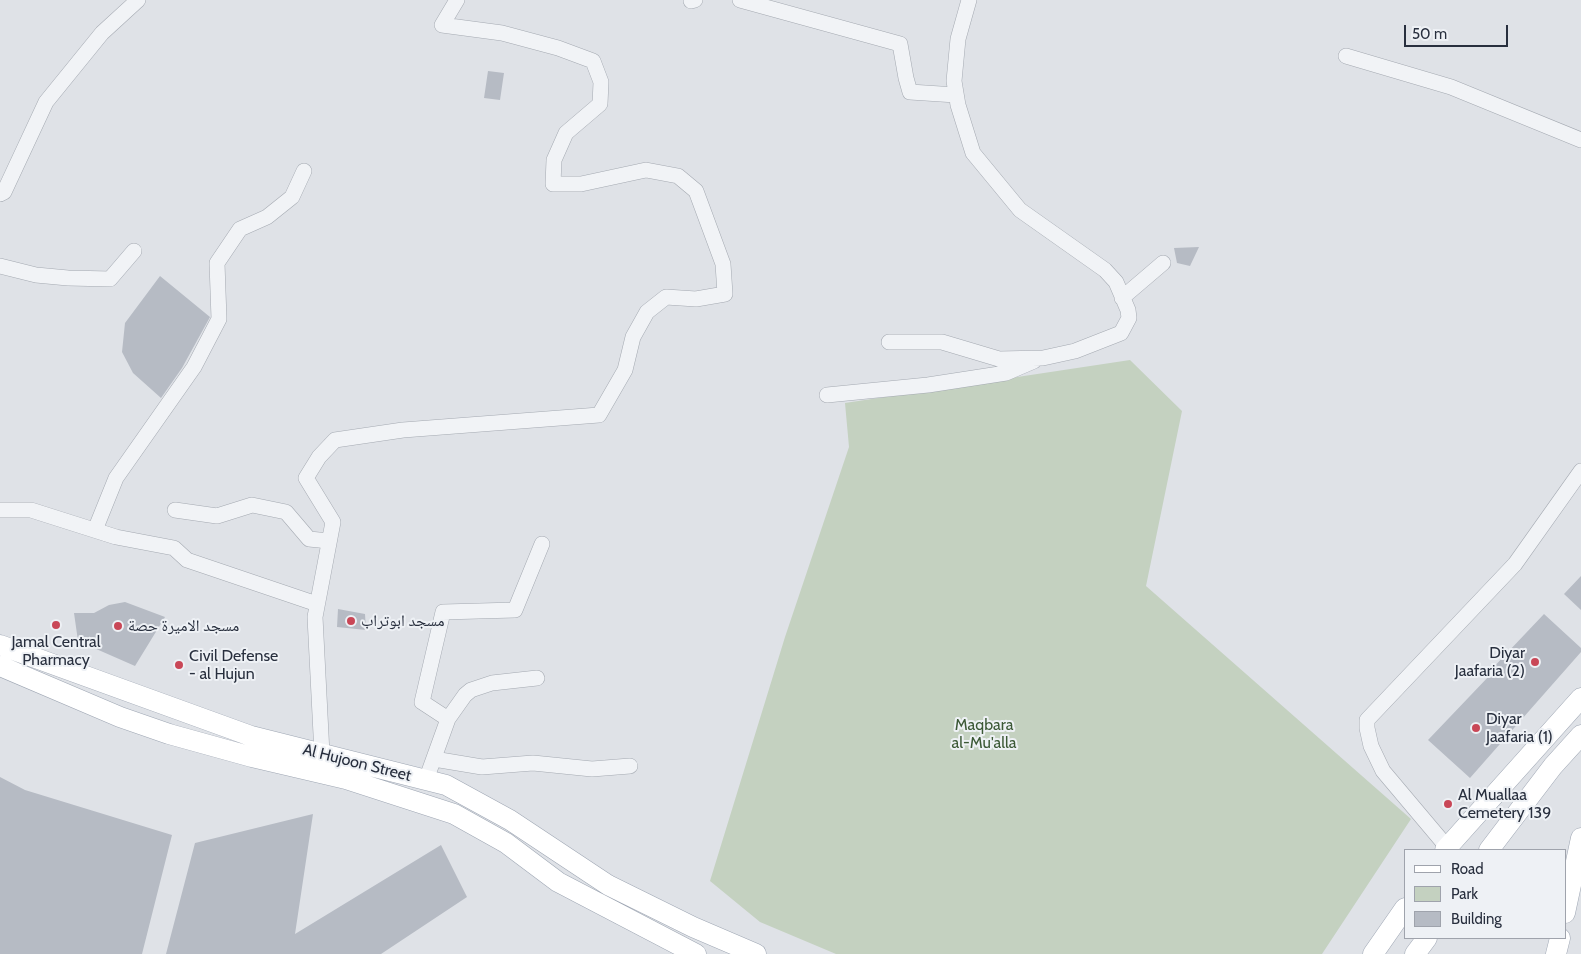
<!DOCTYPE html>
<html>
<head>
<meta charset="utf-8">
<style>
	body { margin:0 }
	#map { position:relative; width:1581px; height:954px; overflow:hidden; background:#dfe2e7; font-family:Cabin,sans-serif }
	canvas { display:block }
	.legend { position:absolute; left:1404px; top:849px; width:162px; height:90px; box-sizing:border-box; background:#eef1f5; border:1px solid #9fa3ac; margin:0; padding:6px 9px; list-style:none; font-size:15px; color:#282f3e }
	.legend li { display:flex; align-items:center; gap:10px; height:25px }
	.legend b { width:25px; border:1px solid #9fa3ac }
	.scale { position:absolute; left:1404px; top:25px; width:104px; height:22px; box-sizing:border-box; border:2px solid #282f3e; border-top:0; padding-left:6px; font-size:15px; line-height:18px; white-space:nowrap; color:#282f3e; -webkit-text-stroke:4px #eef1f5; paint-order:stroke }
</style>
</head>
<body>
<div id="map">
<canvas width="1581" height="954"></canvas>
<ul class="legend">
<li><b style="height:6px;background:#fff"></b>Road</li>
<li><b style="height:14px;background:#c4d1c0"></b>Park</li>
<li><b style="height:14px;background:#b6bbc4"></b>Building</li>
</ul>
<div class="scale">50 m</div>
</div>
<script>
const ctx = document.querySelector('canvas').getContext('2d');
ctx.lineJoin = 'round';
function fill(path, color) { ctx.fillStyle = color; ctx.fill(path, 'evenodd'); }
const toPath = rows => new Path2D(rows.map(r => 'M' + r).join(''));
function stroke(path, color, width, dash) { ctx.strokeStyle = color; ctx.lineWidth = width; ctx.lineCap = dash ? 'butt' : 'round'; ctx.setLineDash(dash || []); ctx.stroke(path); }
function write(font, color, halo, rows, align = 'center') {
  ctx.font = font + ' Cabin,"Noto Naskh Arabic",sans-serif'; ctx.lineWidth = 4; ctx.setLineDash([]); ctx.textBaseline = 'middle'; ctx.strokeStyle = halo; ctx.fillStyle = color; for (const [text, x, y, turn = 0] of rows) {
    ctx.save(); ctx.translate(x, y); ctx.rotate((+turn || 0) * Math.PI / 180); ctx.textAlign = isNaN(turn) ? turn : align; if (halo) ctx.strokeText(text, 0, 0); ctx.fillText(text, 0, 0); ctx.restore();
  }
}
fill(toPath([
	[1130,360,1182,411,1146,586,1411,819,1322,954,836,954,760,922,710,881,785,637,849,447,845,403]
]), '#c4d1c0');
fill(toPath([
	[488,71,504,73,500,100,484,98],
	[1199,247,1190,266,1177,263,1174,248],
	[160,276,210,317,182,368,161,398,133,373,122,352,125,323],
	[1581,576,1581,610,1564,594],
	[125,602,165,617,135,666,78,641,74,613,94,613,109,605],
	[338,609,365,614,366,630,337,627],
	[1544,614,1581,648,1581,652,1470,778,1428,740,1490,675,1488,673],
	[0,777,25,790,172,835,142,954,0,954],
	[313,814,295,934,441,845,467,897,381,954,166,954,195,843]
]), '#b6bbc4');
const minor = toPath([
	[740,0,900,44,906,78,910,92,956,95],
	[691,1,695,0],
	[1346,56,1451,87,1581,140],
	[0,194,4,192,46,102,102,33,138,0],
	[0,266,36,275,68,278,110,279,134,251],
	[1122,298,1163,263],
	[889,342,942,342,999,359,1043,358,1075,351,1121,333,1129,318,1128,310,1116,282,1105,270,1020,210,973,153,958,105,954,81,958,39,969,0],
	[827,395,928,385,1006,373,1034,361],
	[0,510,31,510,116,537,174,548,187,560,317,604],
	[175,510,217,516,252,505,286,512,309,539,329,541],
	[95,530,116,478,194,367,219,319,217,263,240,229,267,217,292,197,304,171],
	[448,719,465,695,471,690,492,683,537,678],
	[322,754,315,617,333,522,306,478,319,457,335,440,403,430,599,415,625,370,633,337,647,312,666,297,696,299,725,294,723,264,696,191,678,176,646,170,581,184,553,184,554,160,566,133,600,104,601,82,593,61,558,48,502,33,442,25,457,0],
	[434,759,482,767,533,763,592,769,630,766],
	[426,780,448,719,422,702,443,612,515,610,542,544],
	[1447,847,1383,771,1371,746,1367,728,1367,720,1515,564,1581,471]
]);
const major = toPath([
	[0,645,251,736,446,785,510,820,608,885,693,927,756,954],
	[0,666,120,717,169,734,252,757,346,779,454,814,506,843,558,882,696,954],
	[1445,850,1581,698],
	[1489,850,1553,766,1581,735],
	[1565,913,1581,838],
	[1373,954,1405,908],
	[1415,954,1427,938],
	[1556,954,1560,938]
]);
stroke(minor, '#a4a9b1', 16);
stroke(major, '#9ea6b3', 21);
stroke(minor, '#f1f3f6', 15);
stroke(major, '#fff', 20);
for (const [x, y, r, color] of [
	[351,621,5,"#c94757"],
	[56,625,5,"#c94757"],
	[118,626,5,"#c94757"],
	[1535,662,5,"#c94757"],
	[179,665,5,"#c94757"],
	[1476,728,5,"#c94757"],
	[1448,804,5,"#c94757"]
]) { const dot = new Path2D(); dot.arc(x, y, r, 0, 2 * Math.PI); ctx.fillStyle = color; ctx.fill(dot); stroke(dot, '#eef1f5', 2); }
write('16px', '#282f3e', '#eef1f5', [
	["مسجد ابوتراب",361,621],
	["مسجد الاميرة حصة",128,626],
	["Jamal Central",56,642,"center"],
	["Pharmacy",56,660,"center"],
	["Diyar",1525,653,"right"],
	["Jaafaria (2)",1525,671,"right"],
	["Civil Defense",189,656],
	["- al Hujun",189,674],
	["Diyar",1486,719],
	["Jaafaria (1)",1486,737],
	["Al Muallaa",1458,795],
	["Cemetery 139",1458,813]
], 'left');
write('16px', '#3c5936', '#eef1f5', [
	["Maqbara",984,725],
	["al-Mu'alla",984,743]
]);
write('16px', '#282f3e', '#eef1f5', [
	["Al Hujoon Street",357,763,14]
]);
</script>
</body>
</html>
